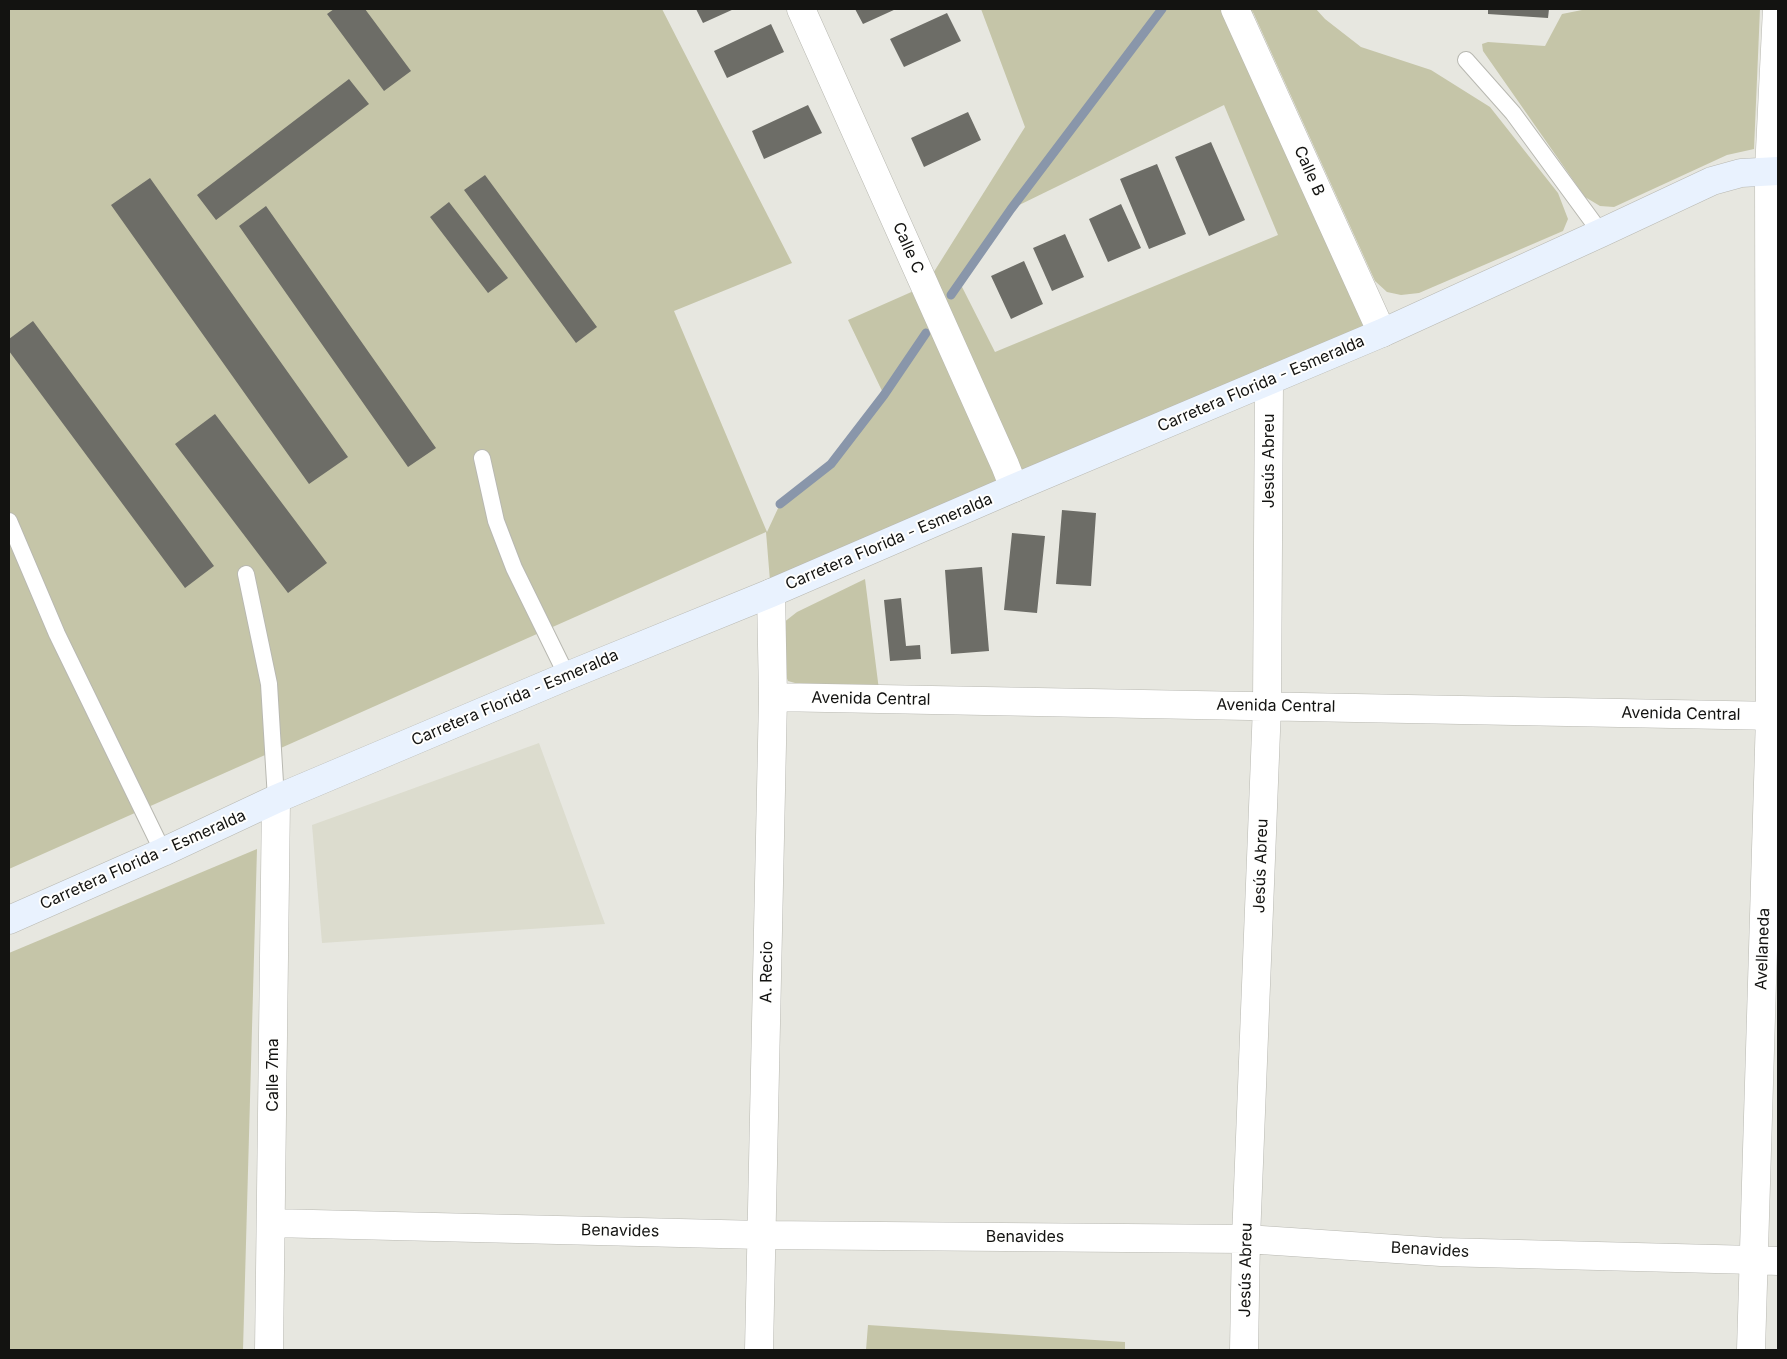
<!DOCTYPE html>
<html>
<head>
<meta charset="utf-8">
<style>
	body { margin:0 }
	#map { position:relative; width:1787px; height:1359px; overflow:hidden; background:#e7e7e0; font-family:Inter,sans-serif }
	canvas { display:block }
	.frame { position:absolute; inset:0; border:10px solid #131311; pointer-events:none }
</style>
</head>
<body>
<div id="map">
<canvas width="1787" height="1359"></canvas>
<div class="frame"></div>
</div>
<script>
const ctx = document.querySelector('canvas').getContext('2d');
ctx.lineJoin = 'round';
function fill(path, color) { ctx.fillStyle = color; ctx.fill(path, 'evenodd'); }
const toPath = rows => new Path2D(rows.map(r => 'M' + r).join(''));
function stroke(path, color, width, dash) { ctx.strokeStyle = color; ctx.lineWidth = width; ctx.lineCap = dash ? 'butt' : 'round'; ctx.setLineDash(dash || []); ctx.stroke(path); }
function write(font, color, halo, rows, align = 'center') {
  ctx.font = font + ' Inter,sans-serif'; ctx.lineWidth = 4; ctx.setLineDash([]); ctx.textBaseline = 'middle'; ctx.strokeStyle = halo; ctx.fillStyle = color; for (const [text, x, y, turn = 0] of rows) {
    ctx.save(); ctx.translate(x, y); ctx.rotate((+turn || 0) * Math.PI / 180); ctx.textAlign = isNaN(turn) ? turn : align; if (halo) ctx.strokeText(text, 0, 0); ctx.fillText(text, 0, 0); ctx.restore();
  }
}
fill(toPath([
	[539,743,605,924,322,943,312,825]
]), '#dcdcce');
fill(toPath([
	[9,9,662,9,792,263,674,311,767,532,780,504,831,464,884,395,848,320,925,286,1025,127,981,9,1316,9,1325,19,1361,47,1431,70,1490,107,1558,193,1568,219,1563,231,1419,293,1401,295,1387,292,1375,281,1252,10,1269,83,1382,333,771,593,766,532,9,869],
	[1224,105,1278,235,995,352,960,283,1011,209],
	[1587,9,1760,9,1754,149,1727,155,1614,207,1600,206,1585,197,1483,51,1482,44,1488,42,1545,46,1562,14],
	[865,579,879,690,809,687,788,681,782,666,783,623,797,612],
	[257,849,243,1350,9,1350,9,953],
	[868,1325,1125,1342,1125,1350,866,1350]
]), '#c5c5a8');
stroke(toPath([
	[951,295,1011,209,1162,9],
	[780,504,831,464,884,395,926,333]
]), '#8996aa', 9);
fill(toPath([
	[334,9,365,9,411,71,384,91,327,14],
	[696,9,734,9,703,23],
	[855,9,896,9,863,24],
	[1488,9,1549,9,1548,18,1488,14],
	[947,13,961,41,904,67,890,39],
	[771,24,784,52,727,78,714,51],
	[349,79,369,104,216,220,197,195],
	[808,105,822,133,764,159,752,131],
	[968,112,981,140,924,167,911,138],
	[1211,142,1245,220,1209,236,1175,157],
	[1157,164,1186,234,1149,249,1120,179],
	[485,175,597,327,576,343,464,190],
	[150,178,348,457,309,484,111,205],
	[449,202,508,278,488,293,430,217],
	[1121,204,1141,248,1108,262,1089,219],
	[266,206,436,448,408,467,239,226],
	[1065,234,1084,277,1052,291,1033,248],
	[1024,261,1043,304,1011,319,991,276],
	[33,321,214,566,185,588,9,351,9,339],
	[215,414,327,563,288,593,175,444],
	[1062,510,1096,513,1091,586,1056,584],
	[1012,533,1045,536,1037,613,1004,610],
	[982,567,989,651,951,654,945,570],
	[901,598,906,646,920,645,921,659,890,661,884,600]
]), '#6d6d67');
const service = toPath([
	[1466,60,1513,113,1601,233],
	[482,458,496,521,514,568,567,676],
	[9,521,57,634,163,852],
	[246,574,269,684,276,799]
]);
const minor = toPath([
	[801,9,1005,465,1014,488],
	[1235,9,1382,333],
	[1769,170,1777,9],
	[773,697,1778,716],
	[272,1223,761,1235,1246,1239,1441,1252,1754,1260],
	[269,1350,276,799],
	[759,1350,773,697,771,593],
	[1244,1350,1246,1239,1267,706,1269,381]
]);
const tertiary = toPath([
	[1754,1260,1778,1261],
	[1751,1350,1770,716,1769,170]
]);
const secondary = toPath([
	[9,920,163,852,276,799,567,676,771,593,1014,488,1382,333,1601,233,1712,181,1741,173,1778,171]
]);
stroke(service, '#b8b8b1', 18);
stroke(minor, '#b8b8b1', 29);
stroke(tertiary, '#b8b8b1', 29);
stroke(secondary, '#b8b8b1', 29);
stroke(service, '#fff', 16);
stroke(minor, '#fff', 28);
stroke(tertiary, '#fff', 28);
stroke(secondary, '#e9f2fe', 28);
write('16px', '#131311', '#fffffe', [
	["Calle B",1309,171,66],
	["Calle C",908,248,66],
	["Carretera Florida - Esmeralda",1261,384,-23],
	["Jesús Abreu",1269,461,-90],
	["Carretera Florida - Esmeralda",889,542,-23],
	["Carretera Florida - Esmeralda",515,698,-23],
	["Avenida Central",871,699,1],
	["Avenida Central",1276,706,1],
	["Avenida Central",1681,714,1],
	["Carretera Florida - Esmeralda",143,860,-24],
	["Jesús Abreu",1261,866,-88],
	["Avellaneda",1763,949,-88],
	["A. Recio",767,972,-89],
	["Calle 7ma",273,1075,-90],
	["Benavides",620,1231,1],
	["Benavides",1025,1237],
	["Benavides",1430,1250,3],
	["Jesús Abreu",1246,1270,-89]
]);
</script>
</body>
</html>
